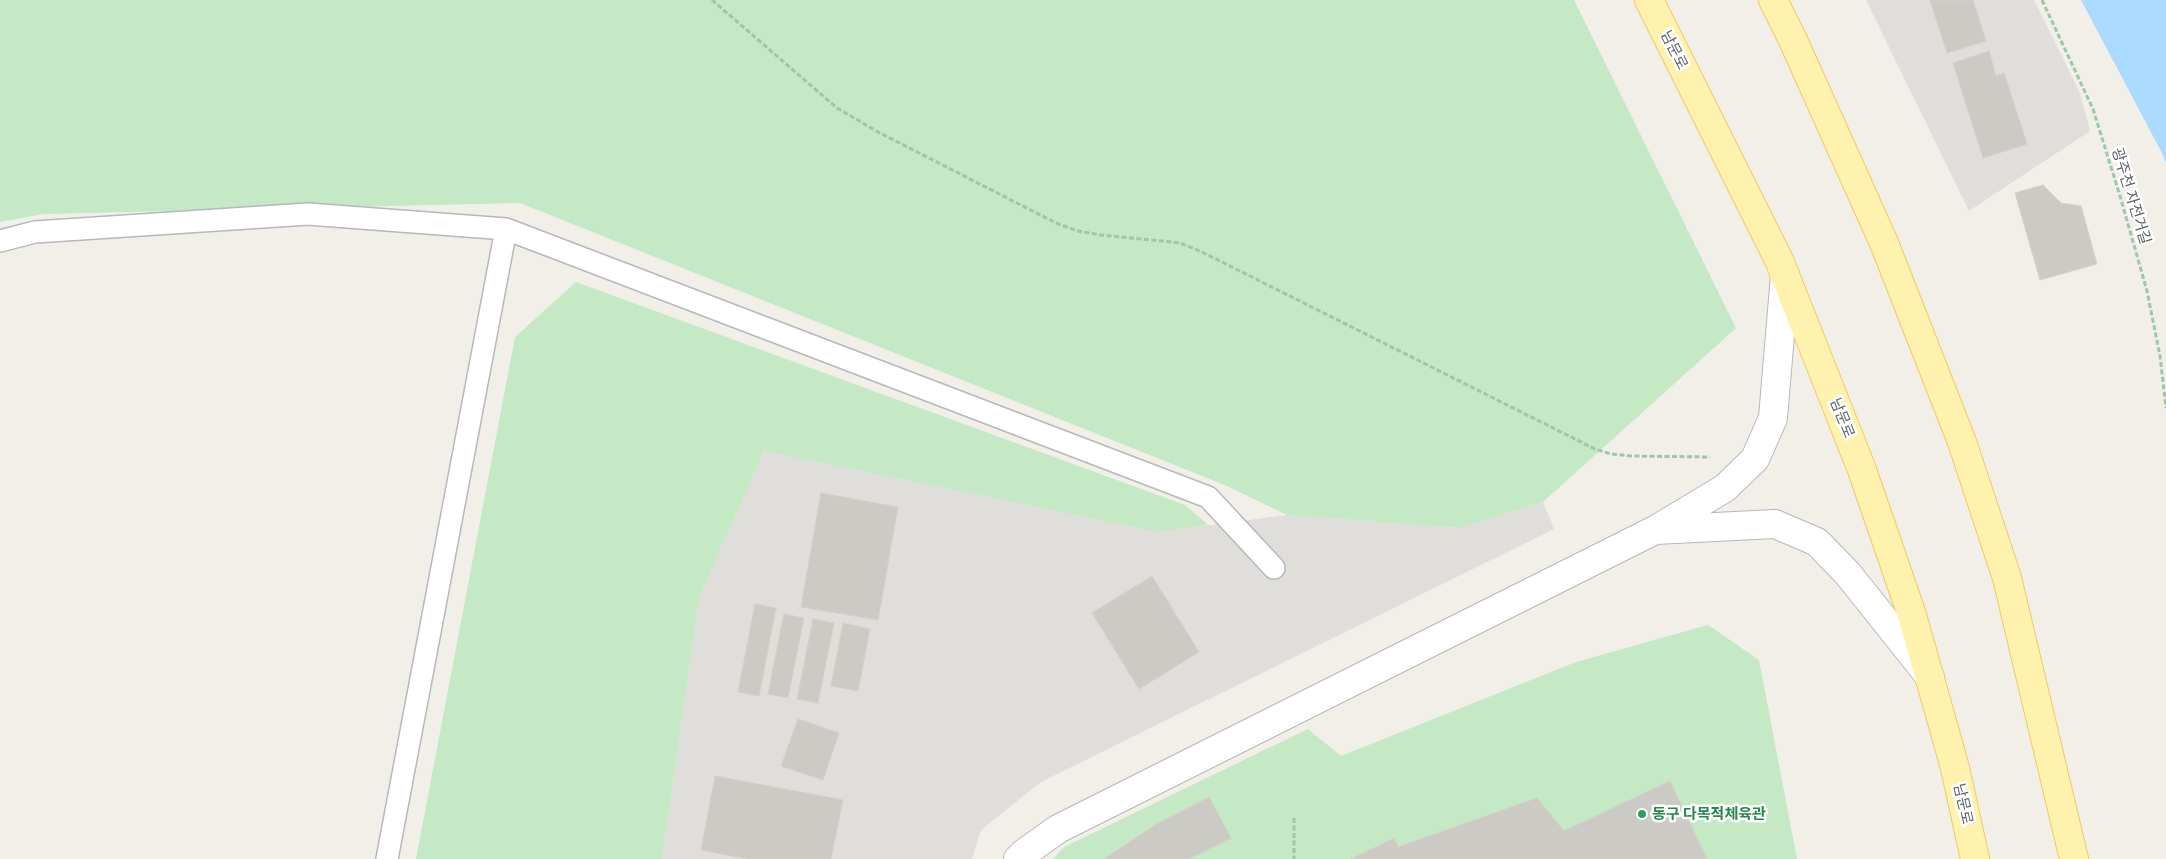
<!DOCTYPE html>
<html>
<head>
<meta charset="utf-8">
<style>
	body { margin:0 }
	canvas { display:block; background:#f1efe8 }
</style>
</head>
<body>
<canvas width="2166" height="859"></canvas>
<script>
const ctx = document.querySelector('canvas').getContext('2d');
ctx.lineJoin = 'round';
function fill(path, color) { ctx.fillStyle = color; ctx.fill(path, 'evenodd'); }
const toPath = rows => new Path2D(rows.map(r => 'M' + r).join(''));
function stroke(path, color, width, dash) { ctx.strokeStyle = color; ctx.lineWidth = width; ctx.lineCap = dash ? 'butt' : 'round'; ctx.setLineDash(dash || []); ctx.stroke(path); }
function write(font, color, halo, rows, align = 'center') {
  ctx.font = font + ' "Public Sans","Noto Sans KR",sans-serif'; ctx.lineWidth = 5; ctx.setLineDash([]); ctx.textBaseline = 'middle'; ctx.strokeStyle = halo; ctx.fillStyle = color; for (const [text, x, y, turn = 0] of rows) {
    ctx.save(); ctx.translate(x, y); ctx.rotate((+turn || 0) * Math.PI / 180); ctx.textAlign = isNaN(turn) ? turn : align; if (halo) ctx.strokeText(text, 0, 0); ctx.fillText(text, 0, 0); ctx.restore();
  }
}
fill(toPath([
	[1866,0,2034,0,2080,93,2090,131,1969,211],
	[764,451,1158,532,1287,515,1459,528,1543,502,1554,529,1041,782,981,830,972,859,662,859,699,598]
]), '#e0deda');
fill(toPath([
	[0,0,1574,0,1736,328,1543,502,1459,528,1287,515,1227,486,520,203,43,214,0,222],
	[576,282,1185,505,1208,525,1158,532,764,451,699,598,662,859,416,859,515,337],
	[1708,625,1759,660,1797,859,1053,859,1064,847,1308,729,1341,756,1576,662]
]), '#c5e8c5');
fill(toPath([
	[2081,0,2166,0,2166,163,2162,153]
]), '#aadaff');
const building = toPath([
	[1930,0,1973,0,1986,41,1947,53,1930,0],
	[1989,51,1996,76,2004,73,2027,144,1983,158,1953,63,1989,51],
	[2043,185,2061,203,2081,206,2097,264,2040,280,2015,193,2043,185],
	[821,493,898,507,878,620,801,607,821,493],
	[1152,576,1199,652,1139,689,1092,613,1152,576],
	[755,604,776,608,759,696,738,692,755,604],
	[784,614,804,618,788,698,768,694,784,614],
	[813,619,834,623,818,703,797,699,813,619],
	[843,623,870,629,858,691,831,686,843,623],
	[798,719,839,733,823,780,781,766,798,719],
	[715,776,843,800,831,859,747,859,701,850,715,776],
	[1670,781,1707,859,1351,859,1394,838,1398,847,1537,798,1564,831,1670,781],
	[1209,797,1231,838,1189,859,1104,859,1155,825,1209,797]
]);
fill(building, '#cccac5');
stroke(building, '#d6d1c6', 1);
const lane = toPath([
	[0,241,35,232,308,214,506,229,1208,497,1274,568],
	[387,859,506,229]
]);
const street = toPath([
	[1785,275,1773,418,1755,459,1725,488,1655,530,1775,524,1817,542,1848,574,1930,677],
	[1018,859,1023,854,1058,829,1655,530]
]);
const primary = toPath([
	[1649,0,1779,260,1862,470,1912,615,1955,768,1975,859],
	[1773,0,1792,38,1884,243,1962,442,2007,578,2074,859]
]);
stroke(lane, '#b5b8bc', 24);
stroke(street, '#b5b8bc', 30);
stroke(primary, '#f2c960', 30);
stroke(toPath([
	[712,0,837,108,878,132,1056,223,1078,231,1101,235,1180,243,1202,252,1595,449,1611,454,1631,456,1710,457],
	[2042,0,2093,109,2120,196,2147,291,2160,356,2166,408],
	[1294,818,1294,859]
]), '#9cc7a9', 3, [5, 2.5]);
stroke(lane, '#fff', 21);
stroke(street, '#fff', 28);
stroke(primary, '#fff2af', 28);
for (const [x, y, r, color] of [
	[1642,814,5,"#2e9e5b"]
]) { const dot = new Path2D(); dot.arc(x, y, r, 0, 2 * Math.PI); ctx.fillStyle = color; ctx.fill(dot); stroke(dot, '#fff', 2); }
write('15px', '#5f6368', '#fff', [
	["남문로",1674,50,63],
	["광주천 자전거길",2131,196,73],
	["남문로",1842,418,68],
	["남문로",1963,804,77]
]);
write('bold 15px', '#27864d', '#fff', [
	["동구 다목적체육관",1652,814]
], 'left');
</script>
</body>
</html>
